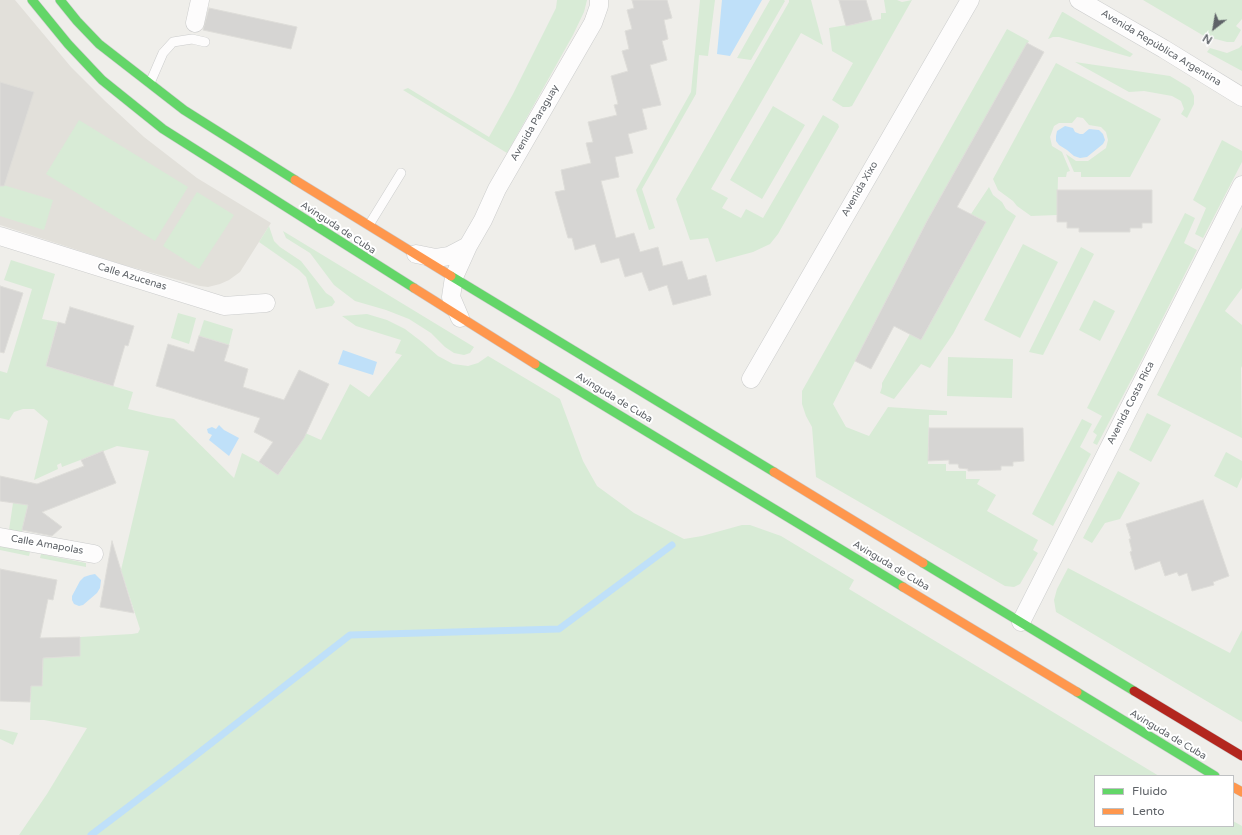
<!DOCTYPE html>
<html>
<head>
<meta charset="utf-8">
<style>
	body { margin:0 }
	#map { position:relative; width:1242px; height:835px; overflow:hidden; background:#efeeea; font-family:"Varela Round",sans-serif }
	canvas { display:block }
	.legend { position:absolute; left:1094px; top:775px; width:140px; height:52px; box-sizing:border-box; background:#fff; border:1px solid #bfc1c3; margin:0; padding:5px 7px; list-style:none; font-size:12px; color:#5f6368 }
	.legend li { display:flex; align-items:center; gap:8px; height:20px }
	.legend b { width:20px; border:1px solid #bfc1c3 }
	.north { position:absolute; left:1194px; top:8px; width:40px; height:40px; -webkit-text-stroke:3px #fff; paint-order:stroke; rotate:211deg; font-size:11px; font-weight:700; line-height:16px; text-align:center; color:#5f6368 }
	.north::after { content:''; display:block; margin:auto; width:14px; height:18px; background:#5f6368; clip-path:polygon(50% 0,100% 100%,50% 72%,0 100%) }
</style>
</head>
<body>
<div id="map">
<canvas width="1242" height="835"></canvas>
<ul class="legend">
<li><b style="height:5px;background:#63d668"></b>Fluido</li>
<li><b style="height:5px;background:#ff974d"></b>Lento</li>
</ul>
<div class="north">N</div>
</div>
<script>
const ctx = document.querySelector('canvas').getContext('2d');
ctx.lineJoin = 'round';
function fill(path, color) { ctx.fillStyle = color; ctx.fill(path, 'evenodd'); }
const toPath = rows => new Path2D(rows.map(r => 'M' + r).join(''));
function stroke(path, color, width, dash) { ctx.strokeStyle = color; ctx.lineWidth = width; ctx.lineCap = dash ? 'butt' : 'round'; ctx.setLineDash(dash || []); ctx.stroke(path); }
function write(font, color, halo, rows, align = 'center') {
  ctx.font = font + ' "Varela Round",sans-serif'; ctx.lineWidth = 4; ctx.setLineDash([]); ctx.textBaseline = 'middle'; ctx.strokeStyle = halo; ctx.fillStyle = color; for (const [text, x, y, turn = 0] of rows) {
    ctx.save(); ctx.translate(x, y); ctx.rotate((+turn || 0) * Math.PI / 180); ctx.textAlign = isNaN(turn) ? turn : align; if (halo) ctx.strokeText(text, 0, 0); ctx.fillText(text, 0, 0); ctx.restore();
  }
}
fill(toPath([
	[0,0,15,0,71,67,105,101,144,137,197,178,271,223,240,272,229,280,220,284,208,287,200,286,124,265,0,225]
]), '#e2e0da');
fill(toPath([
	[557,0,587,0,584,12,573,35,507,153,403,90,408,88,489,137,513,94,556,8],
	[700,0,715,0,708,56,699,55,696,94,642,189,655,228,649,230,636,190,691,92],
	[770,0,784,0,785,1,751,60,737,58],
	[789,0,811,0,823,45,801,33,711,189,728,198,722,208,741,218,746,209,763,218,823,115,838,124,839,127,778,234,770,244,753,252,716,262,708,238,690,240,676,199,789,2],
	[884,0,897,0,902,2,912,0,852,106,849,107,843,107,832,100,853,63,832,51,829,28,881,19,881,13,886,13],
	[1143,0,1242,0,1242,19,1236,26,1241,30,1234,42,1227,42,1204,36],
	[1062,12,1063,12,1133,54,1130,57,1059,37,1053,37,1048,39],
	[1007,29,1029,41,927,221,833,404,846,427,869,436,888,407,947,411,947,415,929,415,928,464,946,464,946,471,966,471,966,479,980,479,977,484,996,495,987,511,1038,540,1033,550,1038,553,1020,584,1014,587,1005,586,816,477,812,427,806,416,802,404,802,391],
	[1242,45,1242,71,1207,52,1210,48,1227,53,1239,48],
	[1075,62,1170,76,1190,88,1194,96,1194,104,1187,118,1181,114,1184,109,1181,101,1172,96,1144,91,1129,92],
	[1056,63,1161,119,1130,177,1081,177,1081,172,1074,172,1066,154,1076,161,1088,161,1106,148,1108,140,1106,132,1101,127,1089,125,1083,118,1077,117,1072,123,1059,123,1054,126,1050,137,1052,146,1062,152,1070,171,1067,172,1066,177,1058,177,1057,215,1031,216,1017,206,1013,201,998,190,993,179],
	[773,106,805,125,762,199,730,180],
	[79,120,188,187,155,241,46,174],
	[1222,140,1242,151,1242,162,1203,238,1195,234,1206,208,1193,200],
	[0,184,53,200,44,230,0,216],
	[989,187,993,195,1002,202,1006,209,1016,216,953,334,930,368,921,364,894,399,889,397,880,393,882,387,882,383,910,334,921,340,986,222,971,214],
	[197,192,234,215,199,269,163,246],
	[1185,213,1195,218,1184,243,1197,250,1137,369,1097,445,1093,443,1097,435,1093,432,1102,416,1087,408],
	[269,226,274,241,280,247,301,261,326,293,332,297,335,302,332,306,316,309,306,277,299,270,259,242],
	[1242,227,1242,288,1225,311,1242,325,1242,366,1241,368,1242,438,1157,395],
	[283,231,474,347,470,353,464,355,454,353,445,347,431,333,409,319,386,310,355,301,334,285,310,253,286,238],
	[1023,244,1058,262,1020,338,984,320],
	[1081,247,1094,254,1043,355,1029,352],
	[11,260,55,274,42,319,58,322,46,366,133,392,128,409,157,416,174,419,234,478,242,453,259,462,278,475,292,456,303,432,321,440,350,384,369,397,402,355,395,353,401,340,356,326,342,316,367,314,387,320,405,329,422,342,438,356,453,364,468,366,478,363,488,356,560,399,583,461,597,486,634,513,684,539,702,536,742,525,750,525,781,536,854,580,849,589,1159,776,1095,776,1095,826,1233,826,1233,821,1242,826,1242,835,19,835,47,794,87,728,44,720,30,720,31,686,42,686,43,658,80,656,80,637,132,634,138,633,140,629,121,570,149,451,117,446,62,467,61,463,57,465,58,469,34,480,48,421,34,409,23,409,14,412,9,420,0,418,0,371,7,373,32,289,4,280],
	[1094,300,1115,311,1100,341,1079,330],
	[178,313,196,318,189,344,171,338],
	[204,320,233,329,229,345,199,336],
	[948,357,1013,359,1012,398,947,396],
	[1147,413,1171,425,1151,462,1129,450],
	[1082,419,1092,424,1080,447,1091,454,1053,526,1032,514],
	[1226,452,1242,461,1242,477,1237,488,1214,476],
	[1118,471,1140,483,1120,519,1105,523,1092,543,1083,538],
	[31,493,22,532,9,530,13,503],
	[0,545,30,552,29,556,0,550],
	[41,554,86,563,86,567,40,558],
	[1068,568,1230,653,1242,630,1242,722,1056,612,1054,600,1057,589],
	[0,729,18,733,13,745,0,739]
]), '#d8ebd6');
fill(toPath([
	[722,0,762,0,730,56,717,54],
	[1065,126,1073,128,1075,132,1080,134,1083,134,1089,129,1099,130,1103,134,1105,140,1103,144,1087,157,1080,158,1074,156,1067,150,1059,145,1056,141,1056,136,1057,131],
	[343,350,377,362,373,375,338,364],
	[219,425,224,430,239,438,229,456,209,440,212,435,208,433,207,429,212,427,216,429],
	[95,574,101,580,100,588,97,593,83,605,79,606,74,604,72,600,72,596,80,581,84,577,90,575]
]), '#bfe0f9');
stroke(toPath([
	[91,835,182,766,350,635,559,629,672,545]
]), '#bfe0f9', 7);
const building = toPath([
	[632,0,667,0,672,18,664,20,668,39,662,41,667,60,650,65,661,105,642,109,647,129,628,134,633,153,615,157,619,177,601,181,616,238,634,233,640,252,658,247,663,266,682,261,688,280,706,275,711,295,673,305,667,285,649,291,642,272,625,277,619,258,601,263,595,244,575,250,572,238,568,238,555,192,565,190,561,170,591,163,586,143,593,142,588,122,617,115,614,105,618,104,611,76,628,71,622,51,629,49,625,31,632,29,627,10,634,8,632,0],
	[839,0,866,0,872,20,846,26,839,0],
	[209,8,297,27,291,49,203,30,209,8],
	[1027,43,1044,52,957,207,986,222,921,340,894,326,871,369,855,361,927,221,1027,43],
	[0,82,34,92,4,186,0,186,0,82],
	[1057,190,1152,190,1152,223,1142,223,1142,228,1130,228,1130,232,1079,232,1079,228,1067,228,1067,222,1057,222,1057,190],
	[0,286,23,293,4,353,0,352,0,286],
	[70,307,134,326,128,346,125,345,113,386,46,366,58,322,65,324,70,307],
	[199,336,229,345,224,361,248,369,243,387,284,400,299,370,329,384,304,438,278,475,259,462,273,442,254,432,260,418,156,386,168,344,194,352,199,336],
	[929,428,1023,428,1024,461,1013,462,1013,466,1001,466,1001,470,968,471,968,469,959,468,958,464,949,464,949,460,928,461,929,428],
	[103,451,116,483,42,512,62,527,52,536,22,530,28,505,0,501,0,476,37,484,84,466,81,460,103,451],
	[1203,500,1229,576,1213,582,1214,585,1192,591,1187,573,1179,576,1177,572,1165,576,1160,561,1135,570,1130,552,1132,551,1129,539,1131,539,1126,524,1203,500],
	[112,541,134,613,100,607,112,541],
	[0,569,57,580,53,600,48,599,40,638,80,637,80,656,43,658,42,686,31,686,30,702,0,701,0,569]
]);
fill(building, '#d6d5d3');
stroke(building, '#deddd9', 1);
const lane = toPath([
	[150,83,163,53,173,42,192,39,205,42],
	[369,225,401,173]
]);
const street = toPath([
	[1079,0,1164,49,1242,97],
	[195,23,200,0],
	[0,236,224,306,266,303],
	[416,254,436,258,449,256,468,246],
	[460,318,451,297,454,277,468,246,483,220,497,189,593,23,599,6,599,0],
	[751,379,970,0],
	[0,537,94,554],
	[1021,622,1242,185]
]);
const fast = toPath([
	[32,0,68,44,102,80,163,129,414,288],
	[60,0,77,21,99,44,184,110,295,180],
	[451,276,774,472],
	[535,364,903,587],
	[923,563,1134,691],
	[1077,692,1215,776]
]);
const slow = toPath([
	[295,180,451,276],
	[414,288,535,364],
	[774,472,923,563],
	[903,587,1077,692],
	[1233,787,1242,792]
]);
const jam = toPath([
	[1134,691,1242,756]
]);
stroke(lane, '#cbcccc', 10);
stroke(street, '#cbcccc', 19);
stroke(fast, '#cacacb', 10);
stroke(slow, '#cacacb', 10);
stroke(jam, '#cacacb', 10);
stroke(lane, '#fdfcfc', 9);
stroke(street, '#fdfcfc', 18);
stroke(fast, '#63d668', 9);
stroke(slow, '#ff974d', 9);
stroke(jam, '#b3261e', 9);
write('10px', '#5f6368', '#fff', [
	["Avenida República Argentina",1161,48,31],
	["Avenida Paraguay",535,123,-60],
	["Avenida Xixo",860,189,-60],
	["Avinguda de Cuba",338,228,33],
	["Calle Azucenas",132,277,17],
	["Avinguda de Cuba",614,398,31],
	["Avenida Costa Rica",1131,403,-63],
	["Calle Amapolas",47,545,10],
	["Avinguda de Cuba",891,566,31],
	["Avinguda de Cuba",1168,735,31]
]);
</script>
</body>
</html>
